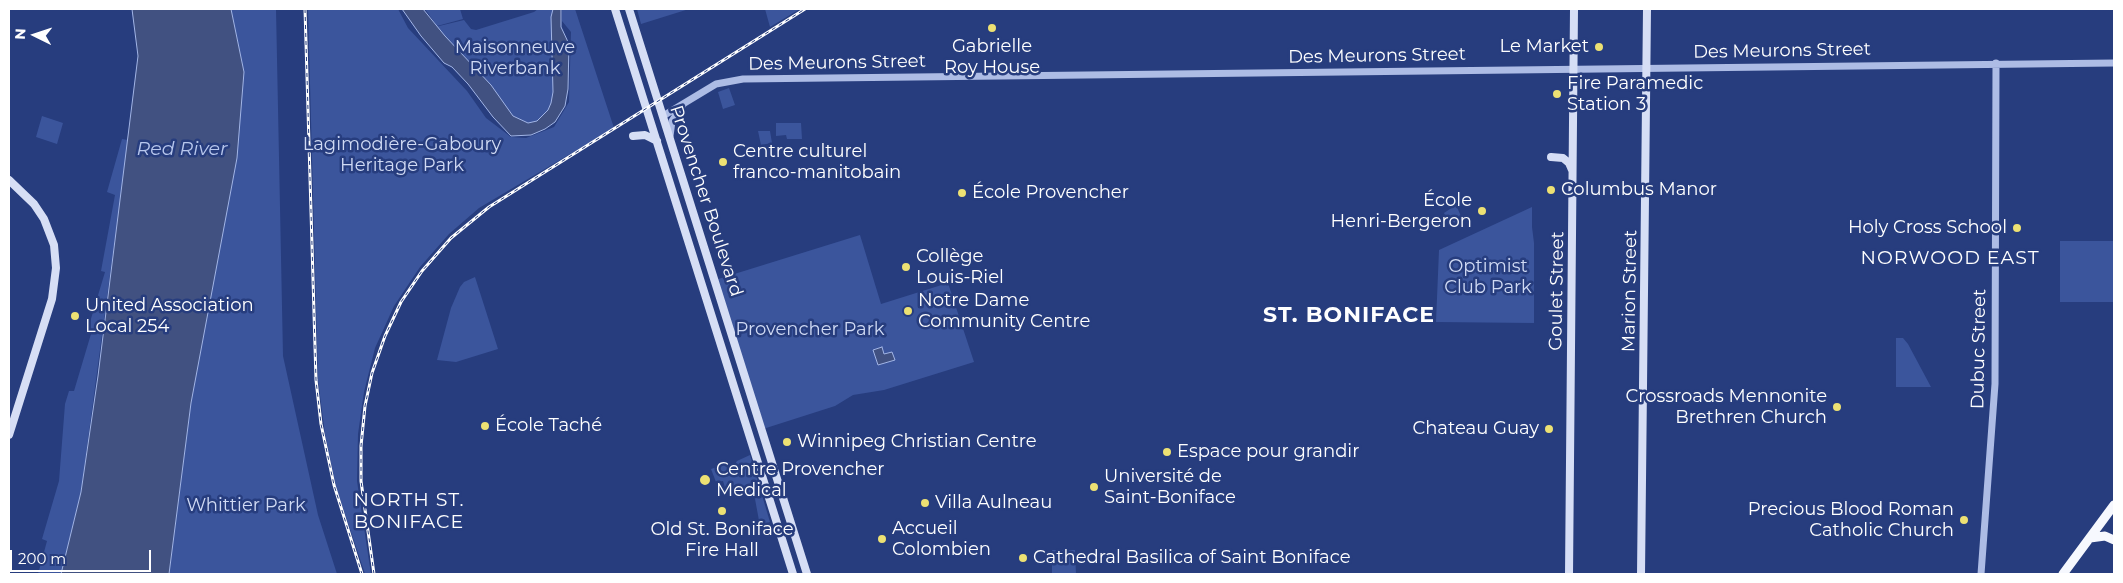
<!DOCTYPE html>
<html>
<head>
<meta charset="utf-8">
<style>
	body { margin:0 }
	#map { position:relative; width:2123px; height:583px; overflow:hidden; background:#273d7e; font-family:Montserrat,sans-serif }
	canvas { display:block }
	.frame { position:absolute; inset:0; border:10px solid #fff; pointer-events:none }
	.north { position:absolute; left:10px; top:10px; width:50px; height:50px; -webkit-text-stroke:4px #273d7e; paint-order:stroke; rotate:274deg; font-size:14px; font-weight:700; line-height:20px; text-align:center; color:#fff }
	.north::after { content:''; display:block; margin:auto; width:18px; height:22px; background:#fff; clip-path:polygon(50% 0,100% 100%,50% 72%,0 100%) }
	.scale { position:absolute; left:10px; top:550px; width:141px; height:22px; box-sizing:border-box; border:2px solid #fff; border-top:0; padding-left:6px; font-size:15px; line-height:18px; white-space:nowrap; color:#fff; -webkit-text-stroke:4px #273d7e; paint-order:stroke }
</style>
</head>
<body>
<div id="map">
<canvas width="2123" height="583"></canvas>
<div class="frame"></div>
<div class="north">N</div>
<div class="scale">200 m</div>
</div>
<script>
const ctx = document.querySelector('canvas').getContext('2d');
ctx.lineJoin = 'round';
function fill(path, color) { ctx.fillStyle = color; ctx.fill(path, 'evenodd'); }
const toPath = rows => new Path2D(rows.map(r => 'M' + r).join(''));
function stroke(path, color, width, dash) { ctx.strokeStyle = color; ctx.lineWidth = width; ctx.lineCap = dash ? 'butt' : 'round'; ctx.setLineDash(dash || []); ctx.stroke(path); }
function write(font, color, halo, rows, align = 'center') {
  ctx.font = font + ' Montserrat,sans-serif'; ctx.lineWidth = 5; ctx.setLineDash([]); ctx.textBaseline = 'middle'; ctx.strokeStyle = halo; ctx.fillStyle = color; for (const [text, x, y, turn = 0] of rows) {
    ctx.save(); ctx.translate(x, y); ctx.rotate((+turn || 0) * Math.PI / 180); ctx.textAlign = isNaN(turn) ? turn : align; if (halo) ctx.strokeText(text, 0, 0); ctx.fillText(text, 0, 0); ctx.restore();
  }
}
fill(toPath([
	[231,9,276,9,283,356,318,515,337,574,169,574,191,403,244,72],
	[308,9,398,9,408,28,467,91,486,118,511,137,526,138,554,127,569,102,571,32,562,21,562,9,575,9,614,128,479,208,449,234,420,267,394,306,375,348,364,392,358,434,357,481,371,574,365,574,336,487,325,434,318,380],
	[425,9,460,9,463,19,437,26],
	[538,9,556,9,556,88,549,112,536,124,519,123,435,27,464,20,471,29,476,30,534,12],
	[637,9,689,9,641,24],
	[765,9,800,9,770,27],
	[729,88,735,105,723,109,718,92],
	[42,116,63,123,57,144,36,137],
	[776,123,801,123,802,139,787,139,786,135,776,136],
	[758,131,770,131,772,143,761,145],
	[122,139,128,140,81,492,61,574,38,574,47,541,42,539,59,481,65,404,69,391,74,391,91,334,87,332,105,272,101,271,115,195,107,192],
	[1456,205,1464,223,1448,222,1444,213],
	[1532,207,1532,227,1534,243,1534,323,1436,322,1439,250],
	'1862 227a7 7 0 1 1 14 0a7 7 0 1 1-14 0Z',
	[860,235,881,304,948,283,974,362,884,390,853,395,835,406,763,429,715,280],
	[2060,241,2114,241,2114,302,2060,302],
	[475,277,498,349,456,362,437,360,451,308,460,287,464,282],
	[1896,338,1903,338,1908,344,1931,387,1896,387],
	[750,455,770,522,760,526,755,499,751,493,736,498,734,496,728,497,723,481,716,482,711,469,730,463,732,465,735,464,737,461],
	[1052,550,1075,550,1076,574,1052,574]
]), '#3b559c');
const water = toPath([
	[132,9,231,9,244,72,237,158,191,403,169,574,61,574,81,492,98,376,138,56,132,9],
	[402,9,423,9,445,36,491,85,513,116,528,123,537,121,548,110,551,103,553,92,551,17,553,9,561,9,561,27,569,44,568,89,565,106,555,122,545,129,531,135,511,136,493,117,468,84,452,67,444,63,421,36,402,9],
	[882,347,884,354,892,352,895,360,878,365,873,350,882,347]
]);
fill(water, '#415181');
stroke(water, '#a2b5e6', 1);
stroke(toPath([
	[663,116,716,84,743,79,2114,63],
	[670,136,672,121,683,105],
	[1981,574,1995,384,1996,63]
]), '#adbce5', 7);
stroke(toPath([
	[615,9,793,574],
	[629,9,807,574],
	[633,136,645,135,657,141],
	[1551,157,1563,158,1569,163,1572,170],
	[9,180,34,204,44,219,54,245,56,268,52,299,9,435],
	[1569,574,1574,9],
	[1641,574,1647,9]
]), '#d6def5', 8);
stroke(toPath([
	[2090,538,2105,536,2114,540],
	[2063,574,2114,505]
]), '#f6f8fe', 9);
const rail = toPath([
	[305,9,316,380,321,424,334,485,362,574],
	[374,574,361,481,361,446,365,406,372,373,385,336,401,302,422,271,451,238,489,207,805,9]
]);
stroke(rail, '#fff', 3);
stroke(rail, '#273d7e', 1, [4]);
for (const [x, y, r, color] of [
	[992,28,5,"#ede173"],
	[1599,47,5,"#ede173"],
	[1557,94,5,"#ede173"],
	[723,162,5,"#ede173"],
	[1551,190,5,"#ede173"],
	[962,193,5,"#ede173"],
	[1482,211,5,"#ede173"],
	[2017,228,5,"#ede173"],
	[906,267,5,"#ede173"],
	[908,311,5,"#ede173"],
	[75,316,5,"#ede173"],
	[1837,407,5,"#ede173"],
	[485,426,5,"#ede173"],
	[1549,429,5,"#ede173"],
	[787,442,5,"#ede173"],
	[1167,452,5,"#ede173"],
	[705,480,6,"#ede173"],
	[1094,487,5,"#ede173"],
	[925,503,5,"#ede173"],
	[722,511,5,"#ede173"],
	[1964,520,5,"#ede173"],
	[882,539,5,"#ede173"],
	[1023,558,5,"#ede173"]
]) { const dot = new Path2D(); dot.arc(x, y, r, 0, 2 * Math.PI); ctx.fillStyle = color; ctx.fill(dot); stroke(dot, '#273d7e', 2); }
write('18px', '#fff', '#273d7e', [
	["Gabrielle",992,47,"center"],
	["Roy House",992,68,"center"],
	["Le Market",1589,47,"right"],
	["Fire Paramedic",1567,84],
	["Station 3",1567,105],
	["Centre culturel",733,152],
	["franco-manitobain",733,173],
	["Columbus Manor",1561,190],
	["École Provencher",972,193],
	["École",1472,201,"right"],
	["Henri-Bergeron",1472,222,"right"],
	["Holy Cross School",2007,228,"right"],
	["Collège",916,257],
	["Louis-Riel",916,278],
	["Notre Dame",918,301],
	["Community Centre",918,322],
	["United Association",85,306],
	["Local 254",85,327],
	["Crossroads Mennonite",1827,397,"right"],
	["Brethren Church",1827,418,"right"],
	["École Taché",495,426],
	["Chateau Guay",1539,429,"right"],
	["Winnipeg Christian Centre",797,442],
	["Espace pour grandir",1177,452],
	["Centre Provencher",716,470],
	["Medical",716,491],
	["Université de",1104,477],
	["Saint-Boniface",1104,498],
	["Villa Aulneau",935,503],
	["Precious Blood Roman",1954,510,"right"],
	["Catholic Church",1954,531,"right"],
	["Accueil",892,529],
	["Colombien",892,550],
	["Old St. Boniface",722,530,"center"],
	["Fire Hall",722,551,"center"],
	["Cathedral Basilica of Saint Boniface",1033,558]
], 'left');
write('18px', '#d0daf4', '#273d7e', [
	["Maisonneuve",515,48],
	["Riverbank",515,69],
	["Lagimodière-Gaboury",402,145],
	["Heritage Park",402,166],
	["Optimist",1488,267],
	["Club Park",1488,288],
	["Provencher Park",810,330],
	["Whittier Park",246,506]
]);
write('18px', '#fff', '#273d7e', [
	["Des Meurons Street",1782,51,-1],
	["Des Meurons Street",1377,56,-1],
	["Des Meurons Street",837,63,-1],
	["Provencher Boulevard",706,201,72],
	["Goulet Street",1557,291,-89],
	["Marion Street",1630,291,-89],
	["Dubuc Street",1979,349,-89]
]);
write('italic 19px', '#b8c7ed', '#273d7e', [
	["Red River",182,149]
]);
ctx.letterSpacing = '1px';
write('19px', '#fff', '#273d7e', [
	["NORWOOD EAST",1950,258],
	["NORTH ST.",409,500],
	["BONIFACE",409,522]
]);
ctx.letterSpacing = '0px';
ctx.letterSpacing = '1px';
write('bold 22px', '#fff', '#273d7e', [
	["ST. BONIFACE",1349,316]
]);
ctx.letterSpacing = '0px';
</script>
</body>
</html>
